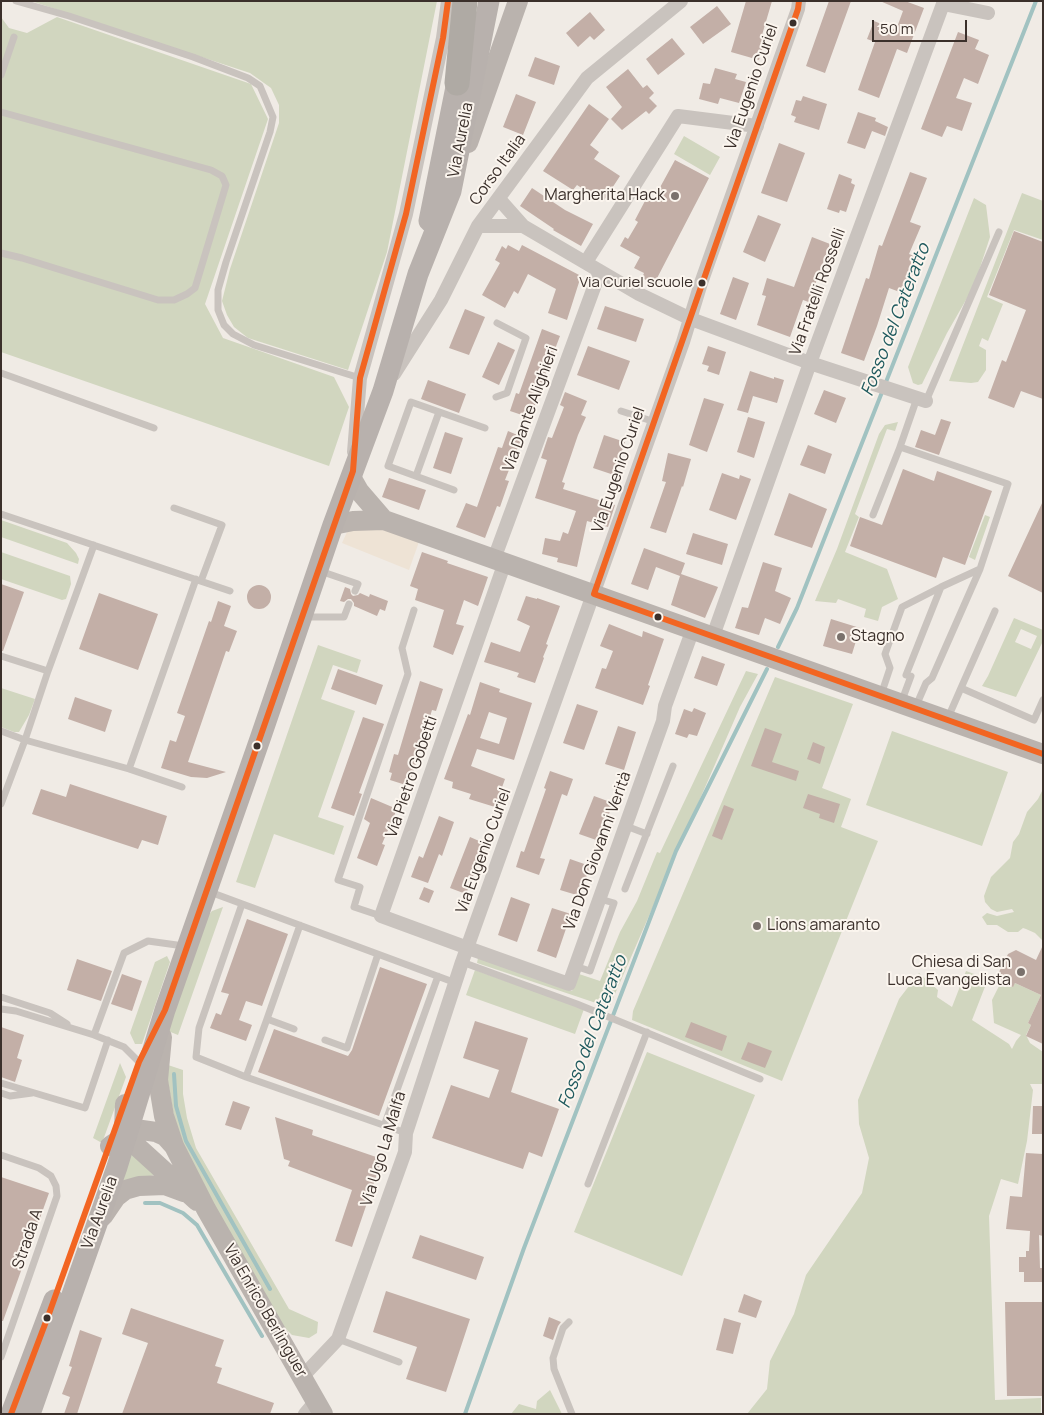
<!DOCTYPE html>
<html>
<head>
<meta charset="utf-8">
<style>
	body { margin:0 }
	#map { position:relative; width:1044px; height:1415px; overflow:hidden; background:#f0ebe5; font-family:Manrope,sans-serif }
	canvas { display:block }
	.frame { position:absolute; inset:0; border:2px solid #3b302b; pointer-events:none }
	.scale { position:absolute; left:872px; top:20px; width:95px; height:22px; box-sizing:border-box; border:2px solid #3b302b; border-top:0; padding-left:6px; font-size:15px; line-height:18px; white-space:nowrap; color:#3b302b; -webkit-text-stroke:4px #fbf5ee; paint-order:stroke }
</style>
</head>
<body>
<div id="map">
<canvas width="1044" height="1415"></canvas>
<div class="frame"></div>
<div class="scale">50 m</div>
</div>
<script>
const ctx = document.querySelector('canvas').getContext('2d');
ctx.lineJoin = 'round';
function fill(path, color) { ctx.fillStyle = color; ctx.fill(path, 'evenodd'); }
const toPath = rows => new Path2D(rows.map(r => 'M' + r).join(''));
function stroke(path, color, width, dash) { ctx.strokeStyle = color; ctx.lineWidth = width; ctx.lineCap = dash ? 'butt' : 'round'; ctx.setLineDash(dash || []); ctx.stroke(path); }
function write(font, color, halo, rows, align = 'center') {
  ctx.font = font + ' Manrope,sans-serif'; ctx.lineWidth = 4; ctx.setLineDash([]); ctx.textBaseline = 'middle'; ctx.strokeStyle = halo; ctx.fillStyle = color; for (const [text, x, y, turn = 0] of rows) {
    ctx.save(); ctx.translate(x, y); ctx.rotate((+turn || 0) * Math.PI / 180); ctx.textAlign = isNaN(turn) ? turn : align; if (halo) ctx.strokeText(text, 0, 0); ctx.fillText(text, 0, 0); ctx.restore();
  }
}
fill(toPath([
	[31,1,437,1,387,252,348,370,248,338,234,327,227,315,222,301,230,269,279,123,279,105,271,88,250,73],
	[1,17,9,28,27,33,57,17,251,84,268,119,205,304,223,338,334,377,349,407,329,466,1,352],
	[684,136,720,157,710,175,674,154],
	[1022,193,1043,201,1043,240,1014,230,987,297,1003,304,988,341,982,338,979,346,986,350,986,370,978,382,971,383,949,381],
	[974,198,986,205,990,237,974,286,947,333,922,384,918,385,913,383,908,367],
	[898,422,895,431,887,429,855,514,859,517,845,552,887,569,898,599,882,607,878,621,864,617,866,609,838,599,836,603,815,601,837,549,879,434,885,425],
	[985,515,990,517,975,560,969,557],
	[1,520,67,543,76,553,79,559,78,564,1,537],
	[1,552,70,576,71,584,66,599,62,600,1,579],
	[1014,618,1043,630,1043,641,1016,697,982,686,988,676],
	[1021,629,1037,636,1031,649,1015,642],
	[318,645,361,660,357,673,333,665,321,699,355,711,318,817,344,826,334,855,274,834,255,888,236,882],
	[746,671,758,674,740,707,608,1010,599,1004,477,963,478,958,572,991,579,974,600,981,620,932,637,901,657,852,660,853],
	[775,677,853,704,822,788,851,799,841,827,878,841,782,1081,632,1020,633,1011],
	[1,688,35,699,29,715,19,732,14,732,1,727],
	[892,731,1008,772,982,846,866,805],
	[1043,789,1043,941,1035,933,1026,929,1023,928,1018,932,1008,932,997,925,987,925,982,917,987,913,997,916,1014,912,1012,909,997,912,991,909,985,902,984,896,991,877,1010,858,1013,842,1019,834,1027,812,1038,799],
	[223,907,178,1035,168,1031,206,918,212,911],
	[167,956,170,962,142,1044,135,1044,130,1033,155,962],
	[475,970,584,1009,575,1034,466,995],
	[966,971,988,979,972,1020,1009,1044,1012,1049,1016,1041,1021,1035,994,1023,992,1000,1001,982,1012,987,1015,983,1041,995,1028,1023,1031,1025,1026,1035,1030,1043,1043,1052,1043,1084,1030,1084,1033,1090,1027,1141,1018,1184,1001,1179,989,1216,995,1400,1041,1398,1041,1414,747,1414,767,1389,770,1361,794,1314,806,1275,862,1193,869,1158,859,1124,858,1100,899,999,919,973,938,990,937,997,952,1007],
	[647,1052,755,1095,682,1276,574,1232],
	[120,1063,126,1077,102,1143,93,1138],
	[165,1064,183,1070,183,1094,187,1118,196,1148,289,1309,318,1322,317,1333,309,1338,292,1335,283,1326,178,1141],
	[127,1150,155,1175,121,1182],
	[550,1390,562,1414,511,1414,519,1404,536,1409,537,1401]
]), '#d1d6bf');
fill(toPath([
	[368,524,420,539,409,570,342,543,347,532,355,527]
]), '#eee3d5');
stroke(toPath([
	[778,647,797,608,1036,1],
	[174,1074,176,1106,186,1141,270,1289],
	[145,1203,160,1203,183,1213,197,1225,262,1336],
	[465,1414,524,1248,676,851,767,669]
]), '#a1c2c1', 4);
fill(toPath([
	[746,1,772,1,762,35,766,36,759,60,731,52],
	[829,1,851,1,825,73,806,66],
	[880,1,905,1,924,8,907,53,897,49,879,98,858,90,875,42,867,39,874,21,896,30,903,11],
	[717,6,731,24,703,44,690,27],
	[590,12,605,30,594,40,590,36,578,47,566,33],
	[958,32,979,40,975,49,989,55,978,84,964,78,956,98,972,103,962,131,947,126,942,137,921,129],
	[672,38,685,54,658,75,646,59],
	[535,57,560,66,554,85,528,76],
	[715,68,737,74,735,79,746,82,739,103,720,98,718,104,699,99,703,83,710,84],
	[628,69,643,88,647,85,654,93,649,98,657,106,649,114,646,111,622,130,611,119,622,107,606,87],
	[516,94,536,102,523,135,503,127],
	[803,96,827,104,819,130,794,122,796,117,791,115,796,100,801,101],
	[589,104,609,119,590,145,599,152,594,159,620,176,603,202,577,185,573,190,543,171],
	[858,112,876,118,875,121,888,127,885,136,872,131,865,149,847,143],
	[779,143,805,153,787,202,761,193],
	[675,160,709,178,654,284,642,278,644,273,634,268,640,257,620,246,625,237,628,239,638,222,635,220,646,199,652,202],
	[910,172,927,178,910,222,921,226,909,254,919,258,905,294,889,288,877,326,864,361,841,353,866,278,869,279,879,245,882,246],
	[839,174,852,179,851,183,855,185,846,212,840,210,839,213,827,209],
	[532,188,565,210,593,224,581,246,553,230,554,229,520,206],
	[758,215,781,224,765,262,743,252],
	[1014,231,1043,242,1043,399,1021,391,1014,408,988,398,1002,360,1006,362,1026,310,989,295],
	[812,237,830,244,812,293,821,295,817,305,803,300,790,337,757,325,766,296,762,295,767,278,794,287],
	[508,245,519,251,522,245,581,276,567,320,548,313,556,289,528,274,518,294,514,291,505,308,482,295,500,263,495,260,502,246,506,249],
	[733,277,749,283,736,320,720,314],
	[605,306,644,319,636,342,597,329],
	[465,309,485,317,469,355,449,348],
	[542,329,560,336,547,370,531,418,510,411,516,393,519,394],
	[498,342,515,350,499,385,482,377],
	[588,346,630,361,619,390,577,375],
	[708,346,726,352,719,375,707,371,709,366,702,364],
	[750,371,774,379,774,377,784,380,777,403,753,396,748,413,737,410],
	[428,380,466,394,459,413,421,399],
	[824,390,846,398,836,423,814,414],
	[565,392,587,401,581,415,586,417,578,435,562,482,565,483,563,489,615,505,608,527,587,521,577,567,557,562,558,558,542,554,545,538,560,541,563,532,568,534,576,511,535,498,547,460,541,458,548,437,552,438,564,407,560,405],
	[704,398,724,404,707,452,689,445],
	[748,417,765,422,754,458,737,452],
	[941,419,951,422,939,455,915,447,921,430,935,435],
	[508,431,522,437,505,480,509,481,500,507,497,506,485,538,456,527,466,503,477,507,498,447,502,448],
	[445,432,463,438,451,474,433,468],
	[604,435,625,442,614,475,593,468],
	[808,445,832,454,825,474,800,465],
	[668,453,691,459,683,487,682,486,666,533,650,528,666,482,662,481],
	[903,469,934,481,937,471,992,491,965,565,943,557,936,578,850,546,860,517,882,525],
	[722,473,739,479,740,475,751,479,736,520,709,510],
	[389,478,426,490,419,510,382,497],
	[789,493,827,509,812,548,774,535],
	[1043,501,1043,593,1008,576],
	[693,533,728,544,722,565,686,554],
	[644,548,685,563,681,574,718,587,705,618,671,605,680,576,656,567,648,590,631,584],
	[422,552,448,561,447,563,488,577,478,606,464,600,456,624,464,626,453,655,433,647,444,610,415,600,418,589,410,586],
	[763,562,782,568,775,591,791,598,780,624,765,618,759,635,735,628,742,607,748,608],
	[1,584,24,592,3,651,1,651],
	'247 597a12 12 0 1 1 24 0a12 12 0 1 1-24 0Z',
	[345,587,350,589,351,594,353,596,358,595,360,593,369,597,370,594,388,601,385,611,380,609,377,616,354,606,354,603,351,599,348,599,344,602,340,601],
	[99,593,158,614,138,670,79,649],
	[526,596,537,599,537,598,560,606,546,644,548,645,543,657,544,658,535,683,517,677,519,673,484,662,491,642,520,652,530,626,517,620],
	[218,601,231,606,224,626,237,631,229,652,226,651,188,762,226,772,207,778,191,777,161,768,170,740,176,742,185,716,177,713,209,621,211,622],
	[831,619,860,628,852,654,823,646],
	[609,624,642,637,643,631,664,639,648,685,650,686,643,705,595,688,602,668,606,669,613,651,600,646],
	[702,656,725,664,717,686,694,678],
	[338,669,383,685,376,705,331,689],
	[420,681,443,689,436,711,432,710,409,786,390,780,392,773,389,772,394,754,398,755],
	[480,682,500,689,499,692,532,703,514,760,477,749,471,766,505,779,495,807,469,799,471,794,452,788,453,782,444,779,468,714,470,715],
	[489,712,507,718,499,744,480,738],
	[75,697,112,710,105,732,68,719],
	[577,704,598,711,584,750,563,743],
	[694,708,706,713,697,736,689,734,687,738,675,734,684,709,692,712],
	[363,717,384,724,359,793,362,794,354,816,331,808],
	[618,726,636,732,624,770,605,764],
	[765,728,782,734,772,762,799,771,796,781,751,766],
	[813,742,825,747,820,764,807,759],
	[550,771,573,779,567,796,562,794,540,858,545,859,539,875,516,867,521,851,524,852,546,789,544,788],
	[70,784,167,816,158,845,142,840,138,849,32,814,41,789,66,797],
	[808,794,840,804,834,823,819,818,820,814,803,808],
	[594,796,613,803,599,841,579,834],
	[371,798,397,809,382,844,385,845,377,866,357,858,370,823,364,819],
	[724,805,734,809,722,840,712,836],
	[439,816,454,822,442,856,439,854,428,883,411,877,419,856,423,858],
	[470,837,486,844,466,894,450,888],
	[570,859,590,866,580,896,560,890],
	[424,887,434,891,429,903,419,899],
	[511,897,530,904,517,942,498,935],
	[552,908,571,914,556,958,537,951],
	[247,919,288,934,262,1006,246,1001,239,1020,252,1025,246,1041,210,1028,216,1013,221,1015,229,994,221,992],
	[1043,945,1043,1044,1026,1036,1031,1025,1028,1023,1041,995,1015,983,1013,987,1001,982,998,974,1008,954,1016,950,1036,960],
	[77,959,112,971,101,1001,67,990],
	[380,967,427,984,379,1116,258,1072,274,1029,348,1056,352,1050],
	[122,974,142,981,132,1011,111,1004],
	[475,1021,528,1038,511,1092,559,1109,542,1157,529,1152,523,1169,432,1138,451,1085,489,1098,499,1070,463,1058],
	[691,1022,727,1036,722,1051,685,1037],
	[1,1027,24,1035,17,1058,22,1060,15,1082,1,1077],
	[748,1042,772,1051,765,1068,741,1059],
	[233,1101,250,1107,241,1130,225,1125],
	[1033,1106,1043,1106,1043,1134,1032,1134],
	[275,1117,313,1130,312,1135,382,1159,352,1247,335,1241,352,1190,288,1166,290,1161,284,1159],
	[1026,1153,1043,1154,1043,1236,1039,1235,1040,1268,1043,1268,1043,1282,1024,1282,1024,1272,1019,1272,1019,1257,1026,1257,1026,1251,1029,1251,1030,1231,1006,1229,1010,1196,1022,1197],
	[1,1177,49,1193,3,1321,1,1321],
	[420,1235,484,1257,476,1280,412,1258],
	[386,1291,470,1319,446,1392,406,1379,417,1347,373,1332],
	[744,1294,762,1301,756,1318,738,1312],
	[1005,1302,1043,1302,1043,1396,1007,1396],
	[131,1308,224,1340,215,1366,222,1368,217,1383,274,1403,270,1414,122,1414,148,1343,122,1334],
	[549,1317,561,1322,558,1326,553,1340,543,1336],
	[724,1318,741,1323,733,1354,716,1350],
	[80,1330,102,1338,77,1414,64,1414,70,1397,62,1394,72,1367,69,1366]
]), '#c3afa7');
stroke(toPath([
	[16,1,69,16,193,57,248,78,260,86,273,117,270,132,226,262,218,290,218,310,224,325,233,334,254,345,360,378],
	[1,75,14,37],
	[1,112,211,170,222,176,226,185,195,288,187,294,174,300,158,300,22,258,1,253],
	[1,373,154,428],
	[496,397,507,393,526,338,497,323],
	[926,401,999,232],
	[621,411,655,422],
	[900,447,1008,484,980,569],
	[416,476,439,412],
	[454,490,388,466,411,402,485,428],
	[174,508,222,525,201,581],
	[1,514,230,591],
	[873,515,900,447,917,398],
	[94,545,48,671,25,740,129,769,182,787],
	[320,571,358,584,355,591],
	[995,611,961,688,1034,720,1043,700],
	[304,617,344,617,349,604],
	[1,656,48,671],
	[906,675,941,587,980,569,932,678,926,683,916,706],
	[881,695,890,668,885,654,902,607,941,587],
	[901,703,911,676],
	[947,720,961,688],
	[1,731,25,740,1,804],
	[129,769,196,579],
	[626,826,647,834],
	[625,889,673,766],
	[210,892,456,983],
	[242,904,199,1028,196,1057,246,1077,267,1019],
	[381,916,354,907,360,887,338,880,408,674,402,648,414,610],
	[462,962,577,1004,760,1079],
	[575,966,590,971,614,903,600,899],
	[1,997,50,1013,67,1024],
	[1,1009,16,1011,94,1035],
	[294,1029,267,1019,300,925],
	[325,1040,347,1048,378,954],
	[139,1062,124,1047,94,1035,124,953,148,941,184,946],
	[246,1077,406,1133],
	[1,1083,85,1108,108,1040],
	[1,1093,10,1096,32,1093],
	[384,1126,438,976],
	[1,1155,39,1168,51,1176,56,1186,57,1196,1,1357],
	[588,1184,647,1032],
	[569,1322,563,1328,553,1358,554,1369,572,1414],
	[338,1339,399,1362]
]), '#c9c3be', 7);
stroke(toPath([
	[478,226,523,226,499,199],
	[523,226,639,294,691,319,810,363,926,401],
	[586,262,678,116,757,126],
	[394,374,441,300,478,226,587,78,681,1],
	[354,452,360,378,406,214,443,38,448,1],
	[494,559,600,271],
	[505,562,381,916,468,948,569,984,663,721,665,706,693,629],
	[713,636,810,363,943,4,988,13],
	[303,1376,338,1339,405,1152,406,1133,462,962,683,342,701,283,798,9,799,1],
	[305,1414,316,1401]
]), '#c9c3be', 14);
stroke(toPath([
	[468,143,518,1],
	[351,477,359,491,384,520],
	[333,525,353,521,384,520,1043,754],
	[162,1037,158,1080,164,1116,174,1146],
	[125,1104,124,1128,132,1142,197,1201],
	[110,1146,135,1129,156,1132,165,1136,174,1146,206,1209,323,1414],
	[103,1216,116,1197,125,1190,139,1186,165,1185,184,1192]
]), '#bab3ae', 20);
stroke(toPath([
	[429,221,460,67],
	[11,1414,54,1300],
	[30,1414,117,1167,165,1010,260,739,333,525,383,391,418,274,451,191,489,1]
]), '#b8b1ad', 21);
stroke(toPath([
	[457,83,465,1]
]), '#afaaa4', 25);
stroke(toPath([
	[799,1,798,9,594,594,1043,754],
	[11,1414,50,1311,139,1062,165,1010,353,471,360,378,406,214,443,38,448,1]
]), '#f26522', 6);
for (const [x, y, r, color] of [
	[793,23,4.5,"#3b302b"],
	[675,196,5,"#7a716c"],
	[702,283,4.5,"#3b302b"],
	[658,617,4.5,"#3b302b"],
	[841,637,5,"#7a716c"],
	[257,746,4.5,"#3b302b"],
	[757,926,5,"#7a716c"],
	[1021,972,5,"#7a716c"],
	[47,1318,4.5,"#3b302b"]
]) { const dot = new Path2D(); dot.arc(x, y, r, 0, 2 * Math.PI); ctx.fillStyle = color; ctx.fill(dot); stroke(dot, '#fbf5ee', 2); }
write('15px', '#3b302b', '#fbf5ee', [
	["Via Curiel scuole",693,283]
], 'right');
write('16px', '#3b302b', '#fbf5ee', [
	["Via Eugenio Curiel",752,87,-71],
	["Via Aurelia",461,140,-79],
	["Corso Italia",498,170,-54],
	["Via Fratelli Rosselli",818,292,-70],
	["Via Dante Alighieri",531,409,-70],
	["Via Eugenio Curiel",619,470,-71],
	["Via Pietro Gobetti",412,777,-71],
	["Via Eugenio Curiel",484,851,-70],
	["Via Don Giovanni Verità",598,851,-70],
	["Via Ugo La Malfa",384,1149,-73],
	["Via Aurelia",100,1213,-70],
	["Strada A",28,1239,-71],
	["Via Enrico Berlinguer",265,1311,60]
]);
write('16px', '#3b302b', '#fbf5ee', [
	["Margherita Hack",665,196],
	["Stagno",851,637,"left"],
	["Lions amaranto",767,926,"left"],
	["Chiesa di San",1011,963],
	["Luca Evangelista",1011,981]
], 'right');
write('italic 18px', '#1f5a5e', '#fbf5ee', [
	["Fosso del Cateratto",896,320,-69],
	["Fosso del Cateratto",593,1032,-69]
]);
</script>
</body>
</html>
